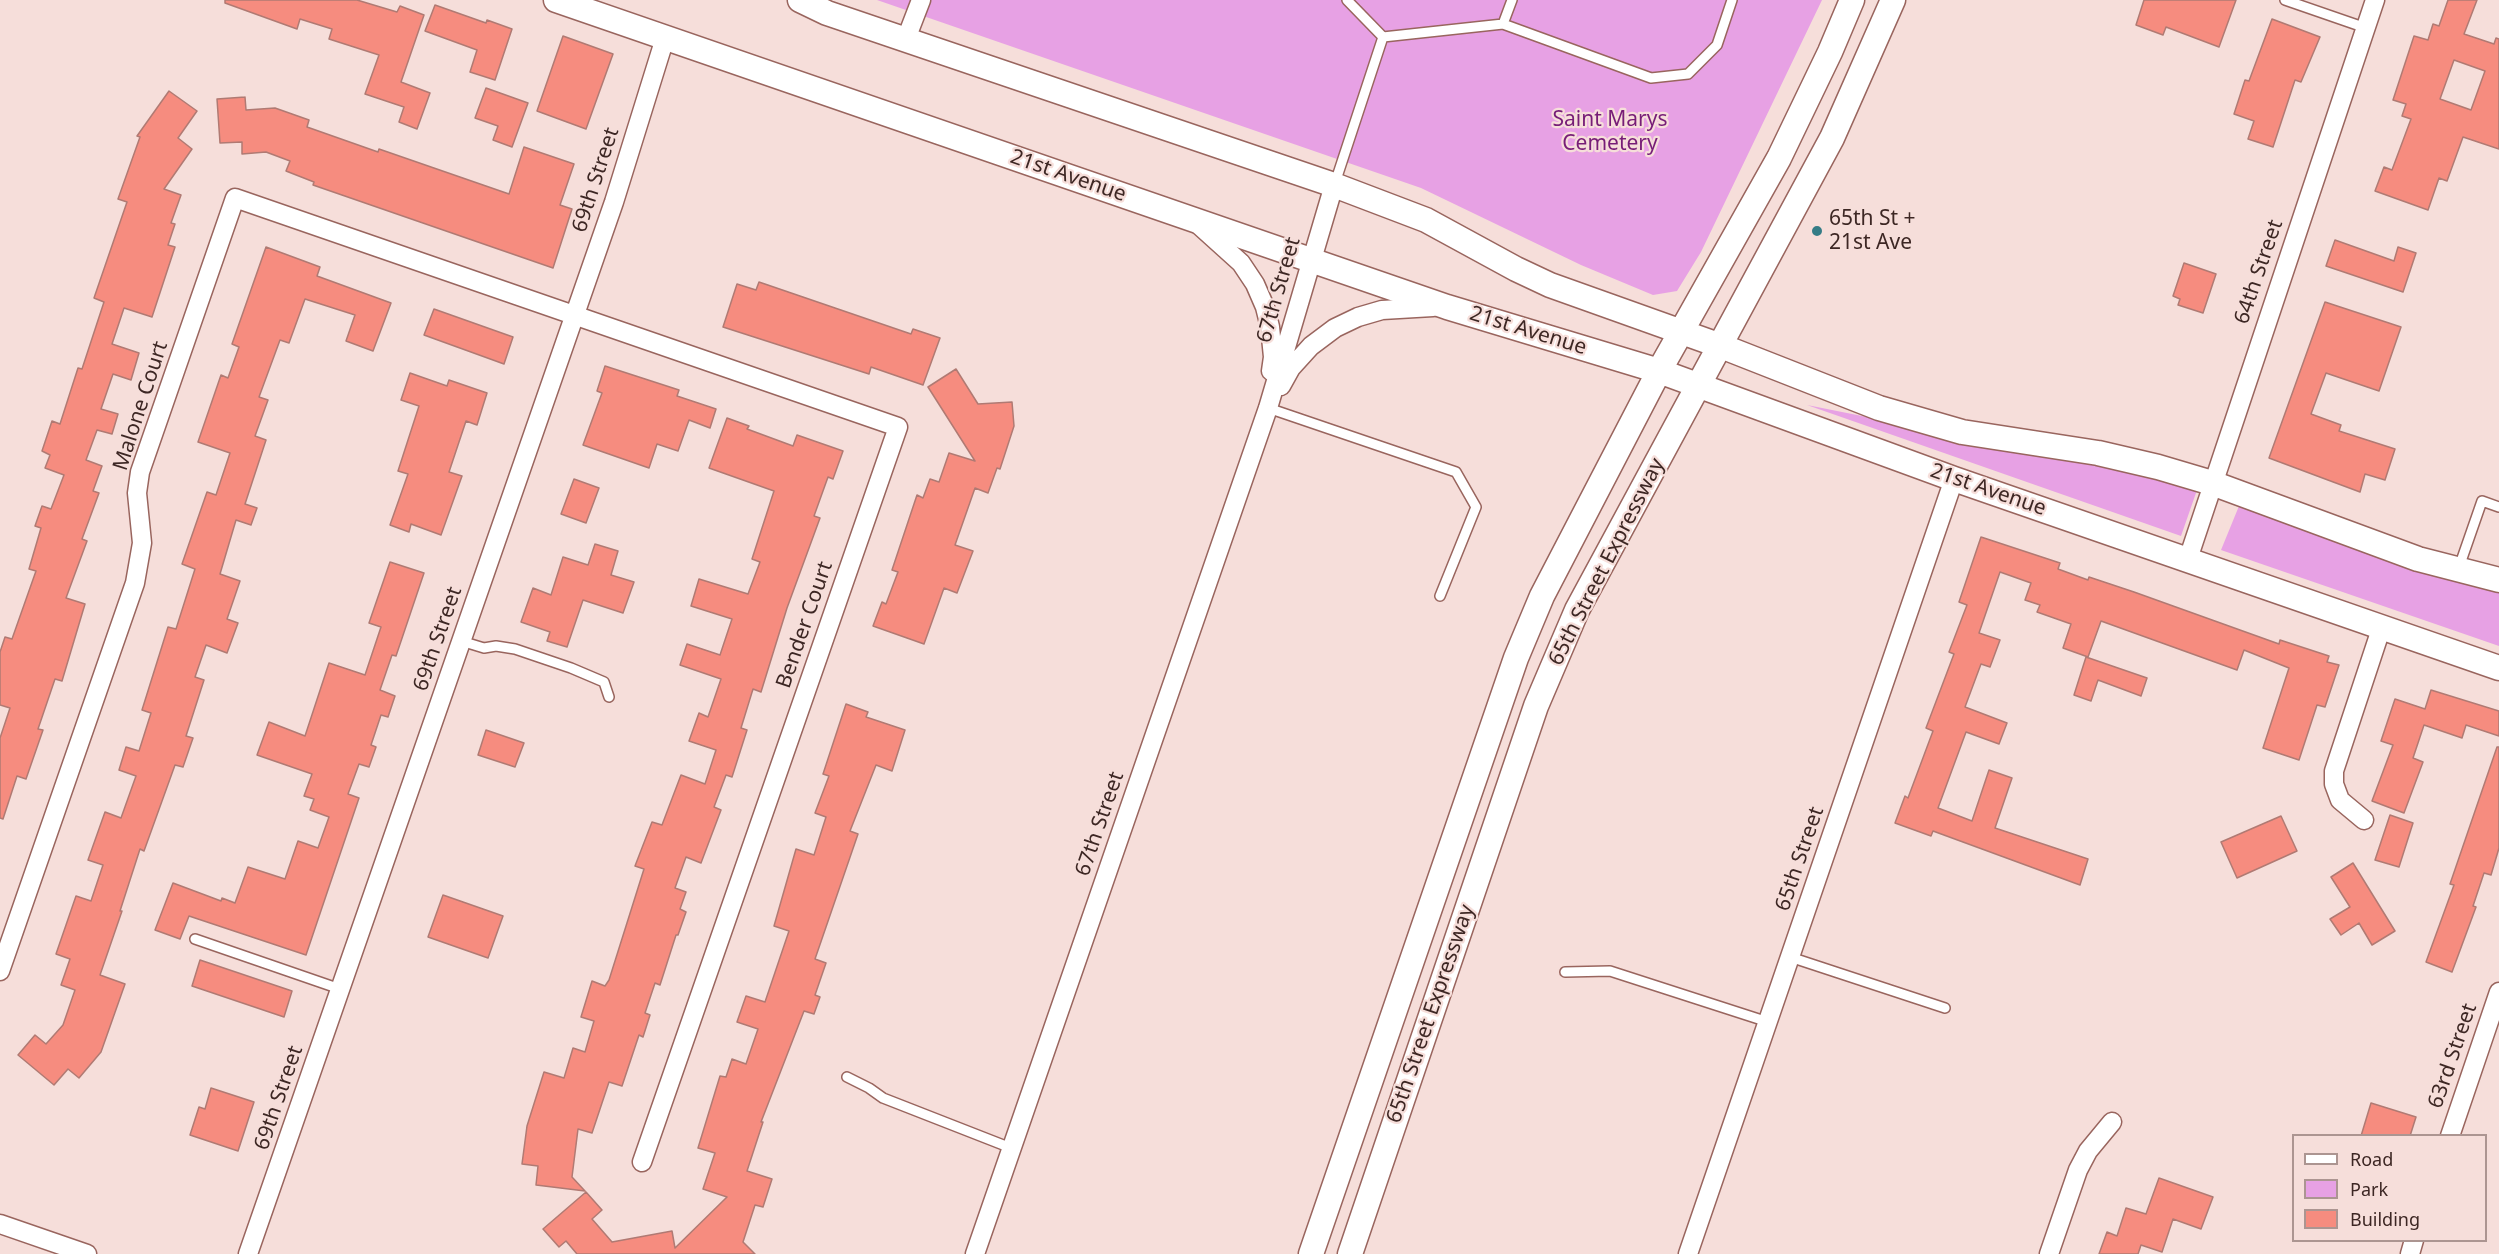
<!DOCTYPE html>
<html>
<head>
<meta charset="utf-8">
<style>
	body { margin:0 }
	#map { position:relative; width:2499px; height:1254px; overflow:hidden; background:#f6deda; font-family:"Noto Sans",sans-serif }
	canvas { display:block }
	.legend { position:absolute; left:2292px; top:1134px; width:195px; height:108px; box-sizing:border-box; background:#f6deda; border:2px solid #ac9591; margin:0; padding:8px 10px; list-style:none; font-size:18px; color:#3d2724 }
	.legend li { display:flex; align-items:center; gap:12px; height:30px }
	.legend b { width:30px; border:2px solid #ac9591 }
</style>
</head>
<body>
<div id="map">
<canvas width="2499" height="1254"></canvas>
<ul class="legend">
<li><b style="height:8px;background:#fff"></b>Road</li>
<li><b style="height:16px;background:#e7a1e4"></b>Park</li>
<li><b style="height:16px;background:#f68c7f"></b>Building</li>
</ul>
</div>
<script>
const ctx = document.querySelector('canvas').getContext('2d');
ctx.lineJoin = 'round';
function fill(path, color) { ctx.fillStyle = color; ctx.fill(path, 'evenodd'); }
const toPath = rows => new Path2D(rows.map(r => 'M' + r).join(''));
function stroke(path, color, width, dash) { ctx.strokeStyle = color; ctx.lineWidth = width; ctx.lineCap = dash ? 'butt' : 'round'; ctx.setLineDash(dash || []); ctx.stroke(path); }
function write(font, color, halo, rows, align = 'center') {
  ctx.font = font + ' "Noto Sans",sans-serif'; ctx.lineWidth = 4.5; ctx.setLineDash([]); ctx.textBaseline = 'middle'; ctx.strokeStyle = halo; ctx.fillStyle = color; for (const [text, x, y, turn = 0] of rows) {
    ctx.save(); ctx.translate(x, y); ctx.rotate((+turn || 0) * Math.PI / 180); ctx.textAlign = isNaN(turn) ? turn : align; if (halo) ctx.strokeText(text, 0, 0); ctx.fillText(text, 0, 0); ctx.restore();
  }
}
fill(toPath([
	[877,0,1822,0,1701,252,1677,291,1653,295,1581,265,1421,188],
	[1807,405,2152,474,2197,490,2181,536],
	[2239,506,2444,577,2499,590,2499,646,2221,550]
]), '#e7a1e4');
const building = toPath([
	[225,0,357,0,397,12,400,6,424,15,401,82,430,93,417,129,399,122,404,107,365,94,379,55,329,39,332,29,300,19,297,29,225,3,225,0],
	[2144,0,2236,0,2219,47,2166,27,2163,35,2136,25,2144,0],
	[2448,0,2477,0,2464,34,2494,44,2496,38,2499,39,2499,149,2463,137,2447,181,2439,178,2428,210,2375,191,2384,167,2392,170,2411,119,2402,116,2406,104,2393,100,2414,36,2428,40,2433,24,2439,26,2448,0],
	[2454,60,2485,71,2471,110,2440,99,2454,60],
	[435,5,486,23,487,20,512,29,495,80,470,72,477,50,425,31,435,5],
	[2272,19,2320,37,2301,82,2295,80,2273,147,2248,139,2254,121,2234,114,2245,80,2249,81,2272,19],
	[563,36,613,54,586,129,537,111,563,36],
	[486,88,528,103,512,147,493,140,498,126,475,118,486,88],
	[169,91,197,111,178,138,192,149,164,189,181,195,171,223,175,224,168,245,175,247,152,317,124,308,112,344,139,353,131,380,113,374,101,409,118,414,112,434,97,430,86,460,102,466,93,491,99,493,82,539,87,541,66,598,85,604,62,681,55,679,38,729,43,730,26,779,17,776,3,819,0,818,0,738,10,708,0,705,0,652,5,637,12,639,36,571,29,569,41,528,35,526,42,506,51,509,64,475,45,468,50,455,42,451,52,421,60,424,78,368,82,369,104,302,94,298,127,202,118,199,140,137,137,136,169,91],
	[245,97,246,110,275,108,309,120,307,127,378,152,379,149,509,194,524,147,574,164,560,205,572,209,553,268,313,185,314,182,286,171,290,161,266,152,242,154,242,142,220,143,217,99,245,97],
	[2335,240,2394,261,2398,247,2416,253,2403,292,2326,266,2335,240],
	[266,247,320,267,317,276,391,303,373,351,346,341,355,315,305,299,289,343,280,340,259,397,268,400,255,436,266,440,245,504,257,508,251,525,236,520,220,574,240,581,227,619,238,623,227,653,206,645,195,677,204,680,186,736,193,738,183,767,175,765,144,851,140,849,120,911,122,911,100,975,125,984,101,1052,79,1078,68,1069,54,1085,18,1055,35,1035,46,1044,63,1025,75,990,61,985,70,959,56,954,76,896,91,901,103,865,88,860,105,812,121,818,136,776,119,770,126,747,139,751,151,713,142,710,168,627,176,629,195,569,182,564,207,492,216,495,230,453,198,442,221,375,228,378,239,347,232,344,266,247],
	[2184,263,2216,274,2203,313,2178,305,2180,299,2173,296,2184,263],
	[759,282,911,334,913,329,940,338,923,385,871,367,869,374,723,327,737,284,756,290,759,282],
	[2325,302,2401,327,2379,391,2326,373,2311,414,2341,425,2339,431,2395,449,2385,480,2365,474,2360,492,2269,458,2325,302],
	[434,309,513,337,504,364,424,335,434,309],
	[605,366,679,390,677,396,716,409,710,428,689,420,678,451,657,444,649,468,583,445,602,393,597,391,605,366],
	[956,369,978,404,1012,402,1014,426,1000,469,997,468,988,493,975,488,955,545,973,551,957,593,944,588,924,644,873,626,882,602,886,604,898,572,892,570,917,495,923,498,930,479,939,482,949,453,975,461,928,387,956,369],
	[410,373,447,386,449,380,487,393,477,425,466,421,449,472,462,476,441,535,411,524,409,532,390,525,408,474,398,471,419,406,401,400,410,373],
	[727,418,749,426,747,429,793,446,797,435,843,451,833,479,828,477,814,516,820,518,787,608,761,692,753,689,741,728,747,730,732,777,726,775,714,807,721,810,701,863,686,857,675,888,686,892,680,909,686,912,678,935,676,935,660,985,655,983,645,1013,650,1015,643,1037,639,1035,622,1086,609,1082,592,1133,578,1129,572,1177,585,1191,536,1185,538,1166,522,1164,527,1126,544,1072,564,1078,573,1048,585,1052,594,1021,581,1017,592,981,605,986,609,980,644,869,635,866,652,822,662,825,681,775,705,784,716,750,689,741,699,713,708,717,721,679,680,665,687,644,720,655,732,619,691,606,699,579,748,594,760,562,752,559,774,491,709,468,727,418],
	[574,479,599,488,586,523,561,514,574,479],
	[1981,537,2060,563,2058,569,2088,580,2089,577,2134,592,2279,644,2280,640,2329,656,2327,662,2339,665,2325,707,2317,705,2299,760,2263,748,2289,668,2244,650,2237,670,2101,621,2088,657,2063,648,2071,624,2037,612,2040,605,2025,600,2031,583,2000,572,1979,633,2000,640,1990,667,1981,664,1965,707,2007,723,1999,744,1966,732,1938,808,1972,821,1989,770,2012,778,1995,828,2088,859,2080,885,1933,831,1931,836,1895,823,1905,796,1908,798,1933,731,1926,728,1954,654,1949,652,1967,605,1959,602,1981,537],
	[595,544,618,551,611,575,634,582,623,613,583,600,567,647,547,641,550,632,521,622,533,588,551,595,563,557,588,565,595,544],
	[390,562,424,573,396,656,392,655,380,690,395,696,388,717,381,715,371,745,376,747,369,767,359,764,348,794,359,798,306,955,189,916,180,939,155,930,173,883,221,901,222,898,235,903,248,867,285,879,298,841,318,848,329,817,310,810,314,799,304,796,312,774,257,755,269,722,305,736,329,663,365,675,381,627,369,623,390,562],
	[2086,657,2147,678,2141,696,2098,680,2091,701,2074,695,2086,657],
	[2431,690,2499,711,2499,736,2466,725,2462,738,2424,725,2413,758,2423,762,2404,813,2372,801,2393,745,2381,741,2395,699,2425,709,2431,690],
	[846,704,868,712,866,717,905,730,892,771,876,765,850,831,858,834,815,959,826,963,815,995,820,997,814,1014,804,1011,761,1122,763,1122,747,1171,772,1179,763,1207,755,1205,743,1242,755,1254,577,1254,566,1241,559,1247,543,1229,586,1192,602,1210,592,1219,612,1242,672,1231,675,1248,727,1197,703,1189,715,1153,698,1148,720,1076,726,1077,732,1059,746,1064,758,1029,737,1022,746,996,765,1002,789,931,774,926,796,849,814,855,826,817,815,813,829,776,823,774,846,704],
	[486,730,524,743,515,767,478,755,486,730],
	[2497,747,2499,747,2499,848,2491,875,2484,873,2473,906,2476,907,2452,972,2426,962,2454,885,2450,884,2497,747],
	[2390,815,2413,823,2399,867,2375,860,2390,815],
	[2281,816,2297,851,2237,878,2221,842,2281,816],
	[2353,863,2395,931,2372,945,2359,923,2341,935,2330,919,2350,907,2331,877,2353,863],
	[443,895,503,916,488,958,428,937,443,895],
	[200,960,292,991,284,1017,192,986,200,960],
	[211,1088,254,1102,238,1151,190,1135,199,1107,205,1109,211,1088],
	[2371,1103,2416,1117,2410,1136,2361,1136,2371,1103],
	[2159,1178,2213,1197,2201,1229,2173,1219,2162,1252,2141,1245,2138,1254,2099,1254,2107,1232,2117,1236,2126,1208,2146,1214,2159,1178]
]);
fill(building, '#f68c7f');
stroke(building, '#b07a73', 1.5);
const lane = toPath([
	[1347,0,1383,37,1503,24,1651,78,1688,74,1717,45,1732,0],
	[2285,0,2366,28],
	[1503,24,1512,0],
	[1335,183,1383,37],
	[1268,408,1456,472,1476,507,1440,596],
	[2458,570,2482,501,2499,507],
	[461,641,484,648,496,646,515,649,571,668,604,682,609,697],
	[195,939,340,989],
	[1790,957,1945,1008],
	[1565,972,1610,971,1768,1022],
	[847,1077,869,1088,883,1098,1011,1148]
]);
const street = toPath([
	[906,39,921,0],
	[1200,226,1241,263,1255,284,1265,307,1270,327,1273,357,1271,371],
	[1281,386,1291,368,1311,346,1335,328,1358,317,1382,310,1433,307],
	[2188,559,2375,0],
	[2364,820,2340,800,2334,784,2334,771,2382,626],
	[0,971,135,583,142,543,137,493,140,472,235,198,898,427,642,1162],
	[2450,1136,2499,992],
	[0,1224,87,1254],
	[248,1254,614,202,665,38],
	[975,1254,1268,408,1334,185],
	[1688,1254,1954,479],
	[2049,1254,2078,1170,2088,1151,2112,1122],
	[2410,1254,2414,1240]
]);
const secondary = toPath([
	[556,0,1447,307,1659,371,1954,479,2499,668],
	[800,0,827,13,1334,185,1426,220,1516,269,1550,285,1721,346,1879,408,1962,432,2098,453,2158,467,2212,483,2418,559,2499,580],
	[1311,1254,1516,658,1542,596,1659,371,1779,158,1830,52,1852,0],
	[1350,1254,1536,706,1577,610,1832,138,1893,0]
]);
stroke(lane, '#99655e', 12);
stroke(street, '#99655e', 21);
stroke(secondary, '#99655e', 27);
stroke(lane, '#fff', 9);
stroke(street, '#fff', 18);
stroke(secondary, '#fff', 24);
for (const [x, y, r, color] of [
	[1817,231,6,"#357c86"]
]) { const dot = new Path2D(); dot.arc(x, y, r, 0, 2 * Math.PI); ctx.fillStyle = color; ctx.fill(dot); stroke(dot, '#f6deda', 2); }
write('21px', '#771d77', '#f6deda', [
	["Saint Marys",1610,120],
	["Cemetery",1610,144]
]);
write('21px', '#3d2724', '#f6deda', [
	["21st Avenue",1068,176,19],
	["69th Street",596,180,-72],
	["64th Street",2259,272,-71],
	["67th Street",1279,290,-74],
	["21st Avenue",1528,331,17],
	["Malone Court",141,406,-72],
	["21st Avenue",1988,490,19],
	["65th Street Expressway",1607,562,-63],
	["Bender Court",805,625,-71],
	["69th Street",438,639,-71],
	["67th Street",1100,824,-71],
	["65th Street",1800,859,-71],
	["65th Street Expressway",1431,1014,-71],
	["63rd Street",2453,1056,-71],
	["69th Street",279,1098,-71]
]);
write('21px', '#3d2724', '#f6deda', [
	["65th St +",1829,219],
	["21st Ave",1829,243]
], 'left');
</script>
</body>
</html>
